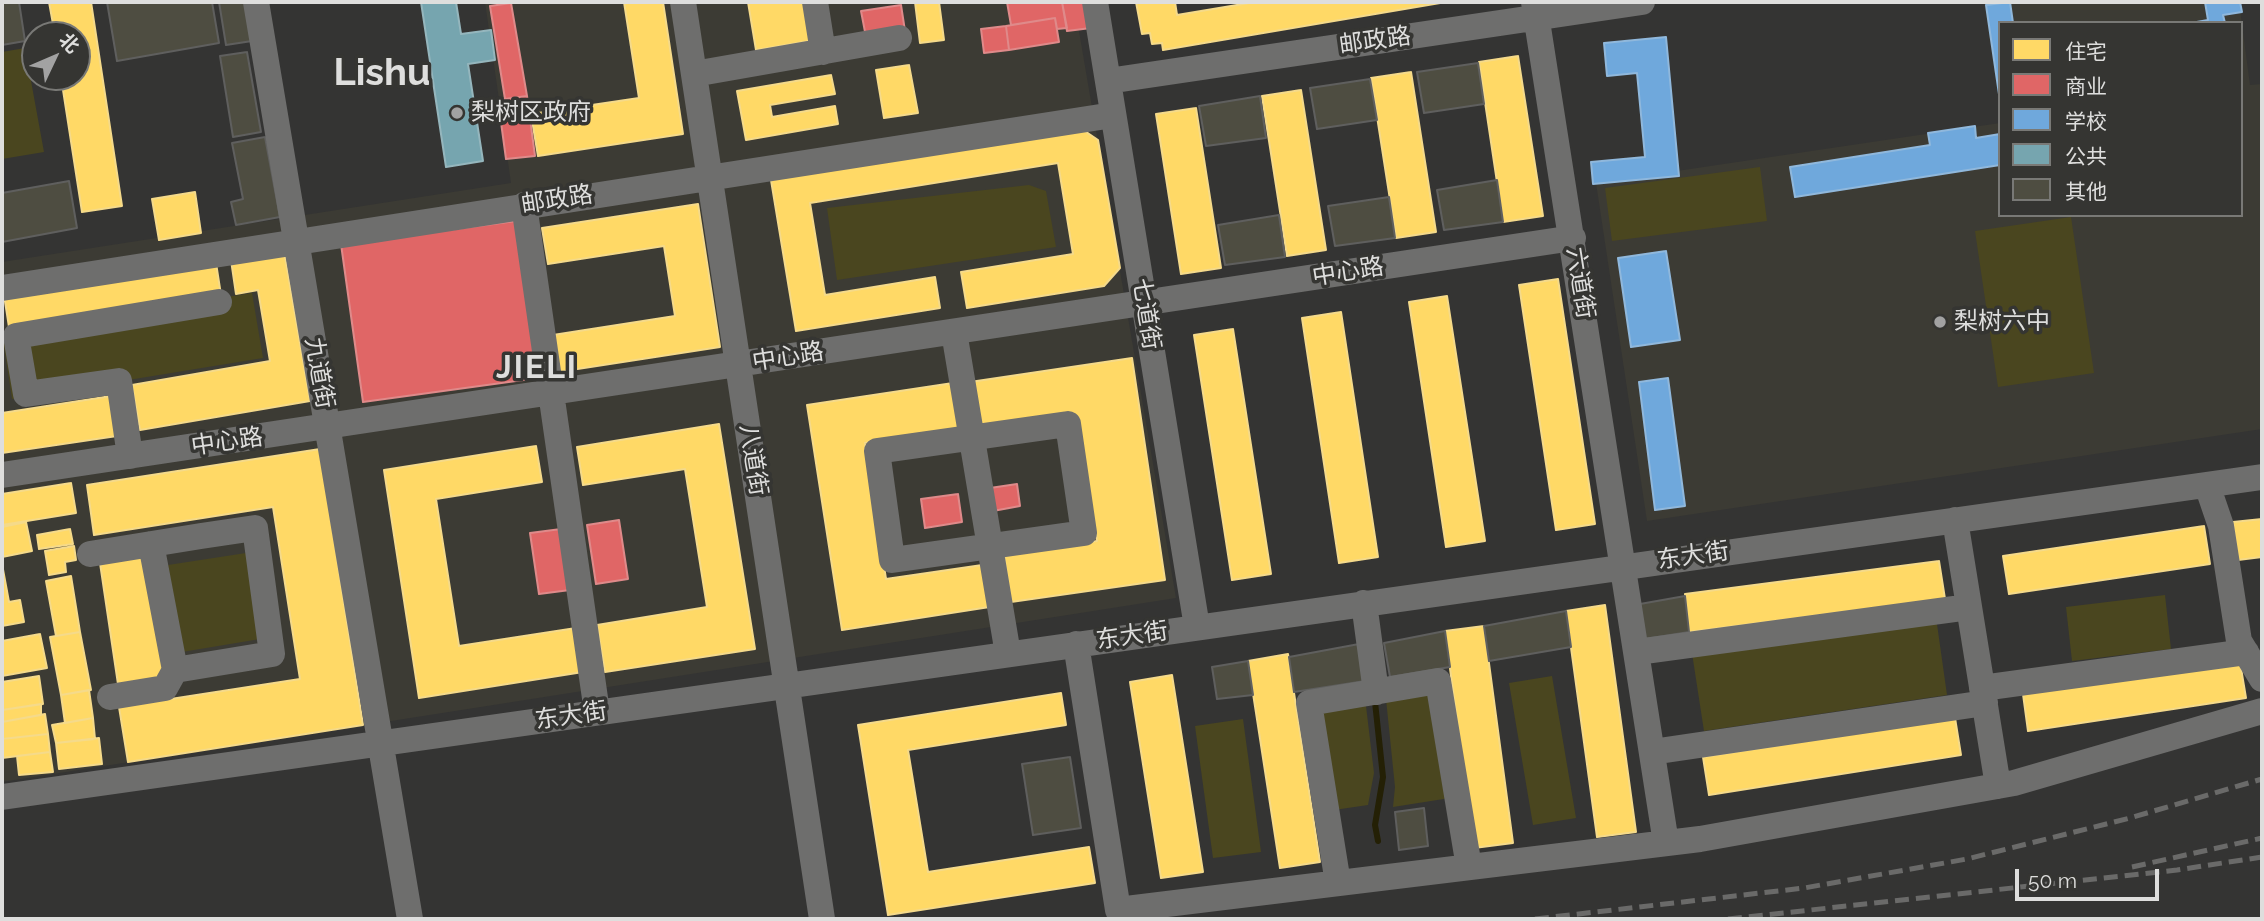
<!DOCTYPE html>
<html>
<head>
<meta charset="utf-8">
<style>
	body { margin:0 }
	#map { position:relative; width:2264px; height:921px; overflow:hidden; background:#343433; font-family:Raleway,"Noto Sans SC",sans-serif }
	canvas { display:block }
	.frame { position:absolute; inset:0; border:4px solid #dededd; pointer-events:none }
	.legend { position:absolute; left:1998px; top:21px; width:245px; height:196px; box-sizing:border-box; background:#353532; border:2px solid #797976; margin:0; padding:9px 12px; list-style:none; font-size:21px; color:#dededd }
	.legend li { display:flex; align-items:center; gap:14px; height:35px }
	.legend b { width:35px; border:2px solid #797976 }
	.north { position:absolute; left:21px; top:21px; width:70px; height:70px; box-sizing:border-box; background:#353532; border:2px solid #797976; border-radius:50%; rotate:46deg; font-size:19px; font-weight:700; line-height:28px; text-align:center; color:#dededd }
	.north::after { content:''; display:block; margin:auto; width:24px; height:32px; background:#a2a2a2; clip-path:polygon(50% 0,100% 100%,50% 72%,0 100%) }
	.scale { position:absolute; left:2015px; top:869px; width:144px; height:32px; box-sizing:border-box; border:4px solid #dededd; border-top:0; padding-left:9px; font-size:21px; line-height:24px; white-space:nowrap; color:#dededd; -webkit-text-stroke:5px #353532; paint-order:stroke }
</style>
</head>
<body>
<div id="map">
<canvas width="2264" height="921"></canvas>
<div class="frame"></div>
<ul class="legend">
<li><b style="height:19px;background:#ffd966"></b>住宅</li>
<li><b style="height:19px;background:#e06666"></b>商业</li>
<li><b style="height:19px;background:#6fa8dc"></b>学校</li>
<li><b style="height:19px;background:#76a5af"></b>公共</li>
<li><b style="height:19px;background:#4e4d41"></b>其他</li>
</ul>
<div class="north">北</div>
<div class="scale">50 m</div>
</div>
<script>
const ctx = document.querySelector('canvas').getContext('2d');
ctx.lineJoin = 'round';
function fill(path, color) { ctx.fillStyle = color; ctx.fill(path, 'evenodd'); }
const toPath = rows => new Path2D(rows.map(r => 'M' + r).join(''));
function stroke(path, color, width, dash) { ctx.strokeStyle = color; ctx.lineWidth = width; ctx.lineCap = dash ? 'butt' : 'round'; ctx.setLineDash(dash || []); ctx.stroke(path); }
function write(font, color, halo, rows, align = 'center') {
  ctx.font = font + ' Raleway,"Noto Sans SC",sans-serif'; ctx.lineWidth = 7; ctx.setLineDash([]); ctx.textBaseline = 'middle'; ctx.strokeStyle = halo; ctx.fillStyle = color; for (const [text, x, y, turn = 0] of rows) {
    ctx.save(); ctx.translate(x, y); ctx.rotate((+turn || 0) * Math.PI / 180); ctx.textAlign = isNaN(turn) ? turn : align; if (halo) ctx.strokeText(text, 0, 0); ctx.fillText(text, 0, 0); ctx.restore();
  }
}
fill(toPath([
	[485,2,1074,2,1176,598,2,782,2,262,511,183],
	[1984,2,2239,2,2250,85,2262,84,2262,429,1647,521,1596,183,2000,123,2000,215,2241,215,2241,23,2000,23,2000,108]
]), '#3c3b34');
fill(toPath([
	[25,48,44,152,2,159,2,52],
	[1760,167,1767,221,1612,241,1605,188],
	[1029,185,1046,191,1056,247,837,280,827,208],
	[2071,217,2094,373,1998,387,1975,231],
	[252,293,263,358,12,399,2,333],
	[246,553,260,639,182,652,168,565],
	[2165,595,2171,649,2072,661,2066,607],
	[1936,617,1947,695,1704,731,1692,653],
	[1552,676,1576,818,1533,825,1509,683],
	[1433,691,1450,798,1393,807,1395,787,1386,699],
	[1366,706,1374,773,1368,805,1334,810,1318,710],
	[1243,719,1261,852,1213,858,1195,726]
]), '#4a461f');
const homes = toPath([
	[49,2,91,2,122,206,82,212,61,77,77,77,77,35,55,35,49,2],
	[624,2,663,2,683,134,538,156,531,114,639,98,624,2],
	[748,2,804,2,810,41,756,50,748,2],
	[915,2,939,2,944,40,920,43,915,2],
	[1136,2,1175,2,1177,15,1255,2,1446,2,1163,50,1162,43,1152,44,1150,33,1142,34,1136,2],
	[1518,56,1543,216,1503,222,1479,62,1518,56],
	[909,65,918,113,884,118,876,70,909,65],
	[1411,72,1436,232,1396,238,1371,78,1411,72],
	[831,75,835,94,770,105,772,117,835,106,838,124,746,140,737,91,831,75],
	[1301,90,1326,250,1287,256,1262,96,1301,90],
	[1196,108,1221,268,1181,274,1156,114,1196,108],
	[1076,125,1098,140,1120,268,1104,286,967,308,961,272,1073,254,1058,163,810,203,825,295,935,277,940,308,796,331,770,174,1076,125],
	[195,192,201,233,159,240,152,199,195,192],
	[698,204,720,347,558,372,553,335,675,316,664,246,548,264,542,228,698,204],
	[284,251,310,401,140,430,132,385,270,361,258,290,236,294,231,260,284,251],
	[216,263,221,295,9,327,4,295,216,263],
	[1558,279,1595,524,1556,530,1519,285,1558,279],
	[1447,296,1485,541,1446,547,1409,302,1447,296],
	[1341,312,1378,557,1339,563,1302,318,1341,312],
	[1233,329,1271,574,1232,580,1194,335,1233,329],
	[1132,358,1165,580,1011,602,1004,555,1097,541,1078,417,977,431,970,382,1132,358],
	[953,383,960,428,865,443,886,579,989,564,996,606,842,630,807,405,953,383],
	[111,396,117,436,2,453,2,413,111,396],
	[719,424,755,649,605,672,597,625,707,607,685,469,583,485,577,447,719,424],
	[536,446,542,482,436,499,459,646,576,628,583,672,419,698,384,470,536,446],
	[320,449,363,725,128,762,119,707,300,679,273,507,94,535,87,485,320,449],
	[71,483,76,513,2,525,2,494,71,483],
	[2262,519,2262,557,2238,560,2233,522,2262,519],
	[26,522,32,551,2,557,2,527,26,522],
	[2204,526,2210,564,2009,594,2003,556,2204,526],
	[70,529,73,544,39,549,37,535,70,529],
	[74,546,76,560,65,562,66,572,49,575,45,551,74,546],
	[147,556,165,677,118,684,100,563,147,556],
	[1939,561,1945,599,1689,632,1685,594,1939,561],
	[2,564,9,602,20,600,24,622,2,626,2,564],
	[71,576,80,632,56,636,46,581,71,576],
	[1605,605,1636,832,1597,837,1566,611,1605,605],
	[1484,626,1513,843,1474,848,1445,631,1484,626],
	[80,632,91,690,61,695,50,637,80,632],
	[40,634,47,668,2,676,2,641,40,634],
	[1288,654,1320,862,1280,868,1248,661,1288,654],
	[2240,662,2246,698,2028,731,2023,694,2240,662],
	[1172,675,1203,872,1161,878,1130,682,1172,675],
	[39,676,43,704,2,710,2,682,39,676],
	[89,690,93,718,65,723,61,695,89,690],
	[1061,693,1066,725,908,750,928,872,1089,847,1095,883,888,915,858,725,1061,693],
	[41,704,41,715,2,722,2,710,41,704],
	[45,714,48,734,2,739,2,722,45,714],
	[93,718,95,739,56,743,52,725,93,718],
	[1955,718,1961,755,1709,795,1703,757,1955,718],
	[48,734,50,752,2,758,2,739,48,734],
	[99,738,102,764,59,769,56,743,99,738],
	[50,752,53,772,19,775,17,756,50,752]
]);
fill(homes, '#ffd966');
stroke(homes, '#f5da8a', 2);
const shops = toPath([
	[1007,2,1062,2,1067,28,1057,29,1055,18,1011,25,1007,2],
	[1062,2,1086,2,1091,28,1067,31,1062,2],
	[511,3,527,96,505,99,490,6,511,3],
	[901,5,905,31,866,37,861,11,901,5],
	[1055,18,1059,42,1009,50,1006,26,1055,18],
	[1006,26,1009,50,984,53,981,29,1006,26],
	[527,96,535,156,506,159,498,100,527,96],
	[516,221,538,378,363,402,341,244,516,221],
	[1017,484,1020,506,993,511,990,488,1017,484],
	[958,494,962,522,925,528,921,499,958,494],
	[619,520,628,579,596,584,587,525,619,520],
	[561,529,570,590,539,594,530,533,561,529]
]);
fill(shops, '#e06666');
stroke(shops, '#df8a8a', 2);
const schools = toPath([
	[2010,2,2013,23,2000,23,2000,101,1986,5,2010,2],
	[2205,2,2240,2,2242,12,2223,15,2225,23,2191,23,2208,20,2205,2],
	[1666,37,1679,176,1593,184,1591,162,1645,157,1637,73,1607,76,1604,43,1666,37],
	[1975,126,1976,138,2000,134,2000,165,1795,197,1790,167,1930,145,1928,133,1975,126],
	[1666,251,1680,340,1631,347,1618,258,1666,251],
	[1668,378,1685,506,1655,510,1639,382,1668,378]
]);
fill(schools, '#6fa8dc');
stroke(schools, '#90b8dc', 2);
const public = toPath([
	[421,2,456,2,461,34,491,30,495,60,468,64,483,161,446,167,421,2]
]);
fill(public, '#76a5af');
stroke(public, '#95b6bd', 2);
stroke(toPath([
	[1375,702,1383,777,1375,825,1378,841]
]), '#242005', 6);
const building = toPath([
	[2,2,19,2,25,41,2,45,2,2],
	[107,2,212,2,219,43,117,61,107,2],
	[219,2,245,2,252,41,226,45,219,2],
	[247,52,261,132,233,137,220,56,247,52],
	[1478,63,1484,104,1424,113,1417,72,1478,63],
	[1370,79,1377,120,1317,129,1310,88,1370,79],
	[1260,96,1266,138,1206,146,1199,106,1260,96],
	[265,137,280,217,236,225,231,202,243,199,232,143,265,137],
	[1497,180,1503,222,1444,230,1437,190,1497,180],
	[69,181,77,228,2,242,2,193,69,181],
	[1389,197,1395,238,1335,246,1328,206,1389,197],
	[1279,215,1285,257,1225,265,1218,225,1279,215],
	[1685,596,1689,632,1645,639,1640,604,1685,596],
	[1566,611,1571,647,1489,661,1484,626,1566,611],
	[1445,631,1450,667,1390,677,1384,643,1445,631],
	[1359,644,1365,681,1294,692,1289,657,1359,644],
	[1248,661,1253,695,1217,699,1212,667,1248,661],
	[1070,757,1081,828,1033,835,1022,764,1070,757],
	[1424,808,1428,846,1399,850,1395,812,1424,808]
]);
fill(building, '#4e4d41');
stroke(building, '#5f5f5e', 2);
stroke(toPath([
	[256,2,410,919],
	[683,2,822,919],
	[815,2,823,52],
	[1095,2,1197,627],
	[1534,2,1666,843],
	[694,74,899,38],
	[1108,81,1642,2],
	[524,205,597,712],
	[2,288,1113,115],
	[954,332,1008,654],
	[1068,424,1084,533,892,560,877,451,1068,424],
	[130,456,119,381,26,394,16,336,219,302],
	[2,475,1573,238],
	[2207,485,2221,526,2239,641,2262,679],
	[1955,520,1998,786],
	[90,554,201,536,255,528,272,654,175,670,151,544],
	[1364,603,1376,692],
	[1076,644,1118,910,1700,839,2014,783,2262,711],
	[1637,652,1969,607],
	[1982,688,2246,652],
	[110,697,165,688,175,670],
	[1652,752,1985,703],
	[2,797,2262,477],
	[1338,883,1309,703,1438,681,1469,867]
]), '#6e6e6d', 26);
stroke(toPath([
	[2132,867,2262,838],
	[1535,919,1804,888,1967,859,2130,818,2262,779],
	[1728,919,2177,870,2262,857]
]), '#6a6a69', 5, [14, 7]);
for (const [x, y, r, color] of [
	[457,113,7,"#a2a2a2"],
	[1940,322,7,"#a2a2a2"]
]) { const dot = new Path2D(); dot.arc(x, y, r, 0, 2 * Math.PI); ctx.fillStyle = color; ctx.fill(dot); stroke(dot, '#353532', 2.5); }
write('24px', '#dededd', '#353532', [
	["邮政路",1375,41,-8],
	["邮政路",557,200,-9],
	["中心路",1348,272,-9],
	["六道街",1580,283,81],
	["七道街",1146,314,81],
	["中心路",788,357,-9],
	["九道街",319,373,80],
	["中心路",227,442,-8],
	["八道街",753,460,81],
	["东大街",1693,556,-8],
	["东大街",1132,636,-8],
	["东大街",571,716,-8]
]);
write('24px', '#dededd', '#353532', [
	["梨树区政府",471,113],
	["梨树六中",1954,322]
], 'left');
ctx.letterSpacing = '2px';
write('bold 32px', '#dededd', '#353532', [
	["JIELI",537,368]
]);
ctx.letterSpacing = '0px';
write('bold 38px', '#dededd', '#353532', [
	["Lishu",382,74]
]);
</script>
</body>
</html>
